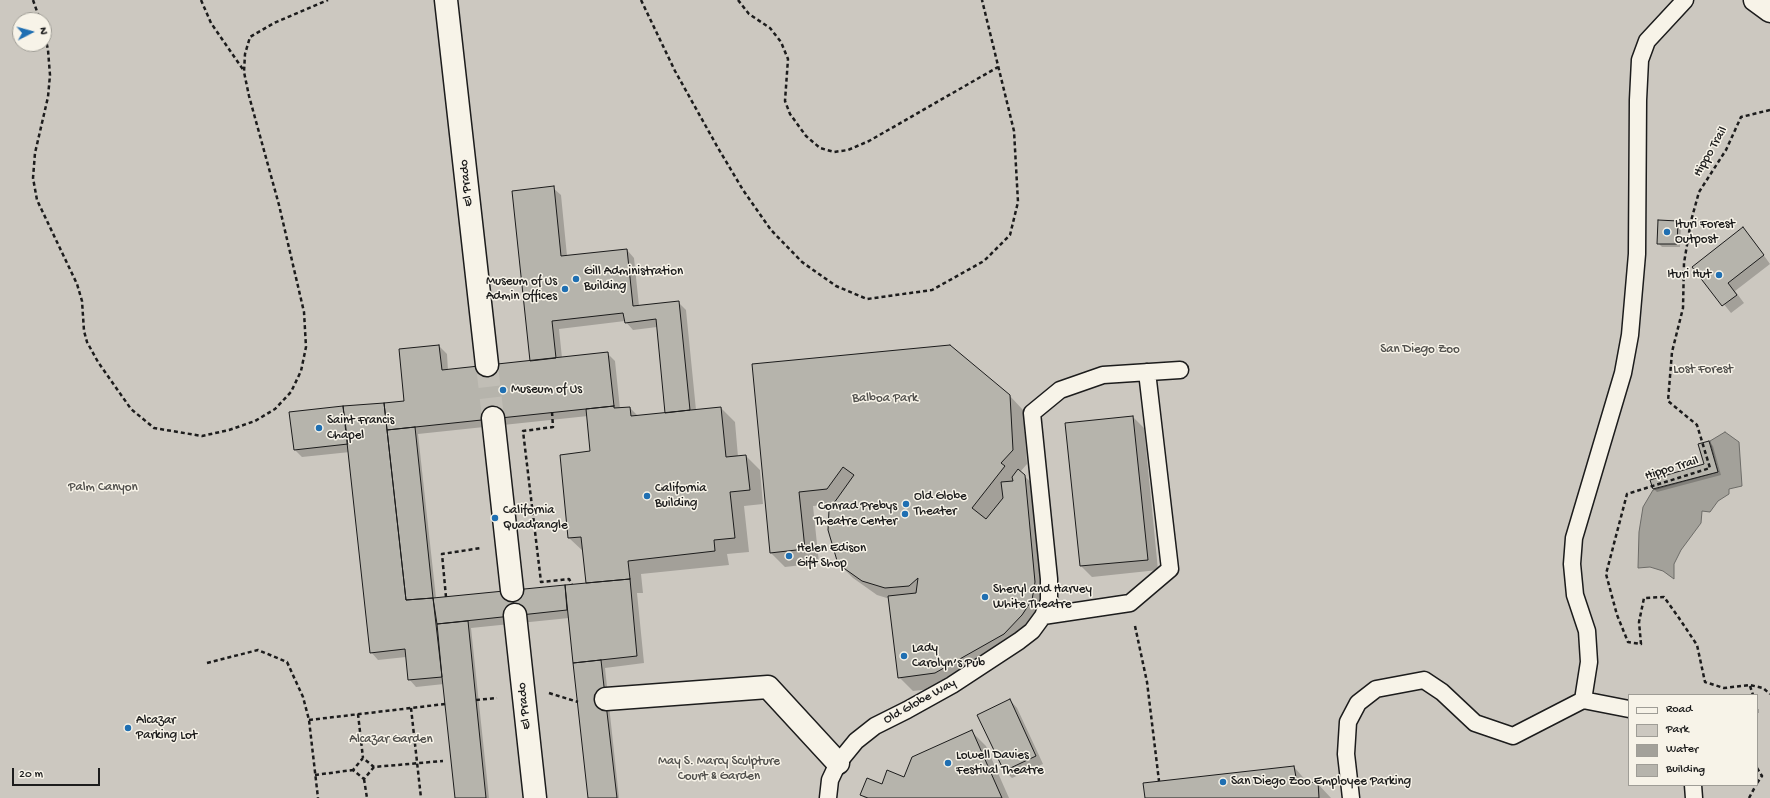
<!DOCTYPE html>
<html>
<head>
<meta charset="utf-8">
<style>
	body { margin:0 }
	#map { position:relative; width:1770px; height:798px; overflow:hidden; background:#eae6dc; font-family:"Gochi Hand",sans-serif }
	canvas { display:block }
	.legend { position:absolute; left:1628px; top:694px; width:130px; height:92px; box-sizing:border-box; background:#f7f3e8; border:1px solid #9f9d96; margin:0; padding:5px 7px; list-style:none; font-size:12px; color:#1c1c1c }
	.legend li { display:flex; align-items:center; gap:8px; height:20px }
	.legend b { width:20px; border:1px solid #9f9d96 }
	.north { position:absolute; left:12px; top:12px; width:40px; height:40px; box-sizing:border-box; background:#f7f3e8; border:1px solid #9f9d96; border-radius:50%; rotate:84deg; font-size:11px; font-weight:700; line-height:16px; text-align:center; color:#1c1c1c }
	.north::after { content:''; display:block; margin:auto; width:14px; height:18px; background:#1f6fb2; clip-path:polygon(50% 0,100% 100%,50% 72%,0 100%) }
	.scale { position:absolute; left:12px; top:768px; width:88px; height:18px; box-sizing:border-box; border:2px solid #1c1c1c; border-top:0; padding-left:5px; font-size:12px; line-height:14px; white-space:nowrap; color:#1c1c1c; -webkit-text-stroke:3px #f7f3e8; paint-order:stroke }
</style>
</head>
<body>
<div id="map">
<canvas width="1770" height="798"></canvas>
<ul class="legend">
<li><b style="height:5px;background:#f7f3e8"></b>Road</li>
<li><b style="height:11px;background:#ccc8c0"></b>Park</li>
<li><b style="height:11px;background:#a3a19a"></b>Water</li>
<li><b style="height:11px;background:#b6b4ac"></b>Building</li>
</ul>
<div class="north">N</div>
<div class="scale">20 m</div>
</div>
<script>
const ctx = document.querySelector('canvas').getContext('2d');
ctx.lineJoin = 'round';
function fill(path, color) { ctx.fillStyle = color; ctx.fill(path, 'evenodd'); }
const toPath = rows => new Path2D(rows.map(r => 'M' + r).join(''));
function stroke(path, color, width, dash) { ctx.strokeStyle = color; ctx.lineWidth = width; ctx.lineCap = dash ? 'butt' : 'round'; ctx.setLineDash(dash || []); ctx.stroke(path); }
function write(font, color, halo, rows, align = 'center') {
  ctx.font = font + ' "Gochi Hand",sans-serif'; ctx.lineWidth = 3; ctx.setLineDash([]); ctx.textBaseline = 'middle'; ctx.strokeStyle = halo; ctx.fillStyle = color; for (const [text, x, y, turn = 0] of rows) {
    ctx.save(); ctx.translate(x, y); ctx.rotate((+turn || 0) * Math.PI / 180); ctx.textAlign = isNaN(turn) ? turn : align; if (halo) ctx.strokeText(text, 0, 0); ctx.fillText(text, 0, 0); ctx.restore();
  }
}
fill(toPath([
	[0,0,1770,0,1770,798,0,798],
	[20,20,44,20,44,44,20,44],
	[1629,695,1757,695,1757,785,1629,785]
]), '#ccc8c0');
const water = toPath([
	[1725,432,1739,442,1742,486,1729,489,1729,494,1718,501,1710,512,1702,511,1701,523,1681,550,1674,564,1674,579,1663,571,1650,567,1638,568,1639,532,1643,507,1653,490,1718,472,1710,441,1725,432]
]);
fill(water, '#a3a19a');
stroke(water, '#6d6c68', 1);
fill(toPath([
	[553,188,561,195,567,256,627,250,634,258,639,306,678,302,686,310,696,410,721,408,735,422,738,457,746,456,760,470,763,504,744,506,749,552,727,554,729,565,641,574,643,593,637,593,644,663,605,668,619,798,589,798,569,618,471,628,489,798,456,798,444,684,416,687,409,679,406,657,378,660,371,652,350,452,302,457,295,450,405,402,439,346,447,354,448,371,531,362],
	[625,321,633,330,657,327,666,413,638,416,630,408,620,409,615,361,608,354,562,358,559,329],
	[588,416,591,452,569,538,584,552,587,584,436,598,418,434],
	[1677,222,1681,225,1680,247,1662,247,1658,243],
	[1750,236,1770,264,1735,291,1744,303,1731,313,1694,267],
	[753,365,1009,395,1023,410,1027,464,1020,472,1039,490,1046,614,949,687,913,691,899,677,890,599,877,595,853,578,839,564,835,504,813,506,819,563,785,567,771,553],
	[1133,417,1144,428,1158,570,1092,577,1081,566],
	[1709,442,1713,446,1721,475,1657,492,1654,489,1705,465],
	[1010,700,1017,708,1043,764,1012,778,1005,771,979,715],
	[972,732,986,746,1009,798,865,798,862,795,882,785,905,778],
	[1294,767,1308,783,1317,783,1331,798,1146,798]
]), '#0003');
const building = toPath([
	[554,186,561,256,627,249,633,306,679,301,690,410,665,413,656,319,625,323,623,313,552,321,556,358,530,361,512,191,554,186],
	[1658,220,1678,221,1677,244,1657,244,1658,220],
	[1743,227,1764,255,1728,283,1737,295,1722,306,1692,267,1743,227],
	[439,345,442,370,608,352,614,406,387,430,384,403,404,401,399,349,439,345],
	[950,345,1010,395,1013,450,1001,463,1005,466,972,508,986,519,1003,498,1001,482,1013,481,1012,477,1018,469,1025,475,1035,582,1032,600,1022,615,1004,634,935,673,898,678,888,596,916,593,918,578,909,586,885,588,862,581,838,564,828,530,829,510,854,475,843,467,827,489,799,492,805,549,770,553,752,364,950,345],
	[384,403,406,600,433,598,442,677,408,680,405,649,370,653,343,406,384,403],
	[343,406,348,444,294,450,289,412,343,406],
	[614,406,614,408,630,407,631,416,721,407,726,457,746,455,750,490,730,492,735,538,714,540,715,551,628,561,630,579,586,583,581,537,568,538,560,455,590,451,586,409,614,406],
	[1133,416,1148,560,1080,566,1065,423,1133,416],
	[415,427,433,598,406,600,387,430,415,427],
	[1709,441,1718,472,1653,489,1650,480,1704,464,1698,444,1709,441],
	[630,579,637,656,573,663,565,585,630,579],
	[565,585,567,610,437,624,433,598,565,585],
	[468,621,476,700,486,798,455,798,442,677,437,624,468,621],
	[601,660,603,678,617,798,588,798,573,663,601,660],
	[1010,699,1036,756,1004,771,977,715,1010,699],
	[972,730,1002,798,868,798,860,795,867,778,882,784,887,770,904,777,912,757,972,730],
	[1294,766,1297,783,1318,782,1319,798,1145,798,1143,783,1294,766]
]);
fill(building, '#b6b4ac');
stroke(building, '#1c1c1c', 1);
stroke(toPath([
	[487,365,493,418]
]), '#c1beb6', 22, [22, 11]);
const lane = toPath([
	[1043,616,1130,603,1170,569,1147,372],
	[1629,709,1583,700,1589,662,1587,631,1575,595,1572,564,1574,538,1623,373,1630,335,1637,254,1638,100,1640,60,1647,41,1685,0],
	[1693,785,1694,798],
	[828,798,830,780,838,763,856,741,875,726,907,710,952,685,1019,641,1032,631,1043,616,1049,601,1049,579,1032,413,1060,390,1103,375,1180,370],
	[1351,798,1346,754,1348,722,1358,703,1376,689,1424,680,1442,692,1475,723,1513,736,1583,700]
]);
const street = toPath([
	[1755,0,1770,11],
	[606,699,768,687,838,763]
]);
const secondary = toPath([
	[446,0,487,365],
	[493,418,512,590],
	[515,615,535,798]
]);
stroke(lane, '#1c1c1c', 19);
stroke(street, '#1c1c1c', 25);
stroke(secondary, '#1c1c1c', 25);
stroke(toPath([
	[33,0,40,20],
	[201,0,211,23,244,71],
	[641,0,675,71,718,148,743,190,771,230,802,262,836,286,867,299,932,290,984,261,1010,235,1018,202,1014,131,982,0],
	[738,0,749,14,770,28,781,42,788,59,785,101,790,114,806,136,820,148,834,152,848,150,869,141,998,67],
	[44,30,48,50,50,75,48,97,35,153,33,178,37,200,77,284,82,301,84,331,87,342,98,362,131,409,154,428,202,436,229,430,255,421,275,409,291,392,301,371,306,347,304,312,279,205,249,96,244,72,245,54,250,37,274,23,328,0],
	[1770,110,1741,117,1726,150,1699,192,1691,221,1684,263,1683,308,1672,352,1668,401,1697,425,1710,468,1627,494,1606,574,1617,615,1628,642,1641,644,1639,622,1644,598,1664,597,1679,618,1697,645,1705,682,1724,688,1750,685,1763,688,1770,694],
	[552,412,553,427,523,431,541,582,569,579,572,584],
	[446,597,442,554,481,548],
	[1135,626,1147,682,1159,781],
	[207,663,258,650,287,662,303,697,309,720,318,798],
	[1750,686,1753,695],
	[549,693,578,702],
	[476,700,497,698],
	[411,708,421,798],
	[1757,709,1757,716],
	[358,714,363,758],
	[309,720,445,704],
	[374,767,364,779,353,770,363,758,374,767,443,761],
	[1757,768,1762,776,1757,783],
	[315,775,353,770],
	[364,779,367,798],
	[1749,798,1756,785]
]), '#1c1c1c', 2.5, [4, 3]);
stroke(lane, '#f7f3e8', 16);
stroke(street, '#f7f3e8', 22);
stroke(secondary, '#f7f3e8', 22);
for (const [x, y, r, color] of [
	[1667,232,4,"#1f6fb2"],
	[1719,275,4,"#1f6fb2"],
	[576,279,4,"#1f6fb2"],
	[565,289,4,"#1f6fb2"],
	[503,390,4,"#1f6fb2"],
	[319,428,4,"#1f6fb2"],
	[647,496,4,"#1f6fb2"],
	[906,504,4,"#1f6fb2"],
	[905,514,4,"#1f6fb2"],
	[495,518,4,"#1f6fb2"],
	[789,556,4,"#1f6fb2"],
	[985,597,4,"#1f6fb2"],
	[904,656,4,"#1f6fb2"],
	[128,728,4,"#1f6fb2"],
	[948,763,4,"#1f6fb2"],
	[1223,782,4,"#1f6fb2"]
]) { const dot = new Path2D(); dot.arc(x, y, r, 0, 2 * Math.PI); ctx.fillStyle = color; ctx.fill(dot); stroke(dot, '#f7f3e8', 1.5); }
write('13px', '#1c1c1c', '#f7f3e8', [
	["Hippo Trail",1711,152,-60],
	["El Prado",467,183,-96],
	["Hippo Trail",1672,469,-17],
	["Old Globe Way",920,702,-29],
	["El Prado",525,706,-96]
]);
write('13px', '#1c1c1c', '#f7f3e8', [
	["Ituri Forest",1675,225],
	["Outpost",1675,240],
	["Gill Administration",584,272],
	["Building",584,287],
	["Ituri Hut",1711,275,"right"],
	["Museum of Us",557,282,"right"],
	["Admin Offices",557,297,"right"],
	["Museum of Us",511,390],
	["Saint Francis",327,421],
	["Chapel",327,436],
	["California",655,489],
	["Building",655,504],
	["Old Globe",914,497],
	["Theater",914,512],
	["Conrad Prebys",897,507,"right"],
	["Theatre Center",897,522,"right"],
	["California",503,511],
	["Quadrangle",503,526],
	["Helen Edison",797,549],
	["Gift Shop",797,564],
	["Sheryl and Harvey",993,590],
	["White Theatre",993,605],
	["Lady",912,649],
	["Carolyn’s Pub",912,664],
	["Alcazar",136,721],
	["Parking Lot",136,736],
	["Lowell Davies",956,756],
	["Festival Theatre",956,771],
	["San Diego Zoo Employee Parking",1231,782]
], 'left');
write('13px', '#51504d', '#f7f3e8', [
	["San Diego Zoo",1420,350],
	["Lost Forest",1703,370],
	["Balboa Park",885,399],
	["Palm Canyon",103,488],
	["Alcazar Garden",391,740],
	["May S. Marcy Sculpture",719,762],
	["Court & Garden",719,777]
]);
</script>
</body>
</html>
